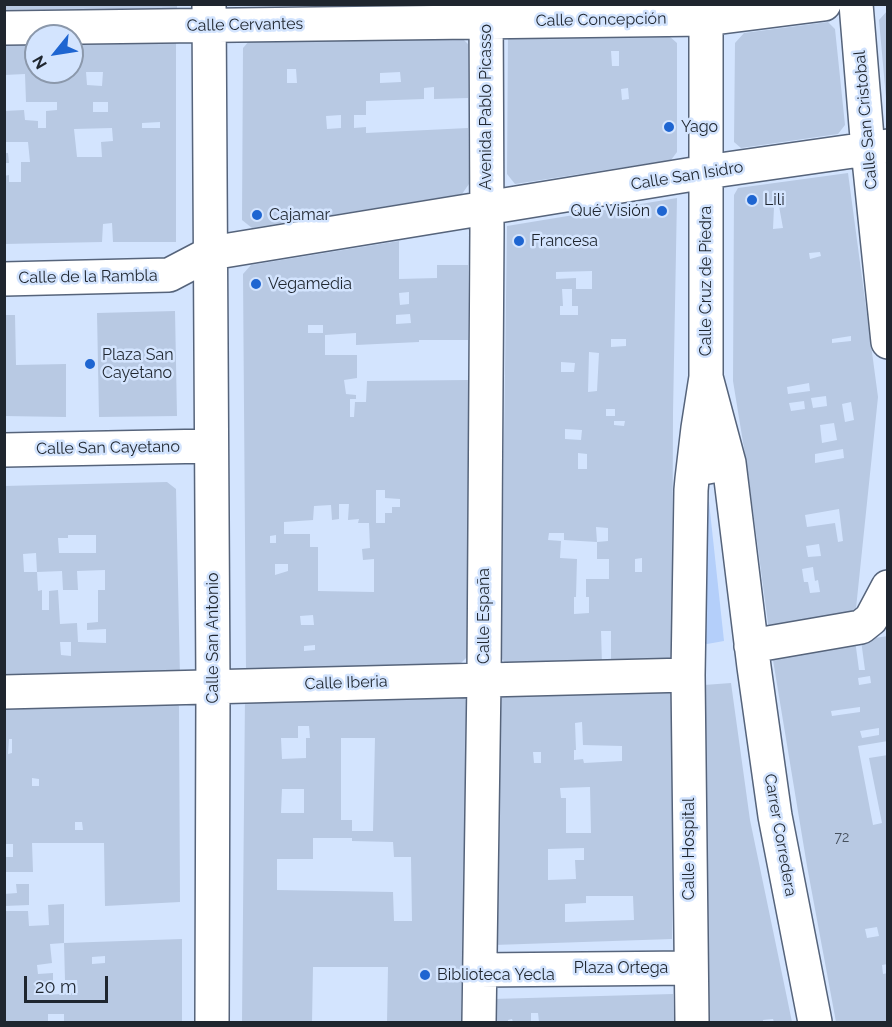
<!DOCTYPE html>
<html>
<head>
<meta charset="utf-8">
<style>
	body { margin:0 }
	#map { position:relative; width:892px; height:1027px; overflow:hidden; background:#d3e4fe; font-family:Raleway,sans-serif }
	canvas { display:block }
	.frame { position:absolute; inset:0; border:6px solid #1f262f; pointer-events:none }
	.north { position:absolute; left:24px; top:24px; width:60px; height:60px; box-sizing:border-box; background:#d3e4fe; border:2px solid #8b98ab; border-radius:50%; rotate:240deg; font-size:16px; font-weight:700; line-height:24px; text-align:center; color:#1f262f }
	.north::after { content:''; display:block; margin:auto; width:21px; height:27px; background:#1e65d1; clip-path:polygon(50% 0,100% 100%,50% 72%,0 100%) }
	.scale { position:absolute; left:24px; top:976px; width:84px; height:27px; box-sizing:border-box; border:3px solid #1f262f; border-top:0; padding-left:8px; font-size:18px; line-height:21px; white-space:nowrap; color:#1f262f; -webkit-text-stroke:4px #d3e4fe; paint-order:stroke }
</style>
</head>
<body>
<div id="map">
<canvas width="892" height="1027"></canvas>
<div class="frame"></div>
<div class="north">N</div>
<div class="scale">20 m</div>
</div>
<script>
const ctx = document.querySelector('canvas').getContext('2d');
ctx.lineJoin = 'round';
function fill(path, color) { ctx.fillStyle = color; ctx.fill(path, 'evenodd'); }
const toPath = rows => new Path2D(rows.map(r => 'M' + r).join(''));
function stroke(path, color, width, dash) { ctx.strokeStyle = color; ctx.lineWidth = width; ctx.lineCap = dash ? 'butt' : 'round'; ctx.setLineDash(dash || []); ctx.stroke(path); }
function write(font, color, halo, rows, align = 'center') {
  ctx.font = font + ' Raleway,sans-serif'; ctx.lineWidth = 5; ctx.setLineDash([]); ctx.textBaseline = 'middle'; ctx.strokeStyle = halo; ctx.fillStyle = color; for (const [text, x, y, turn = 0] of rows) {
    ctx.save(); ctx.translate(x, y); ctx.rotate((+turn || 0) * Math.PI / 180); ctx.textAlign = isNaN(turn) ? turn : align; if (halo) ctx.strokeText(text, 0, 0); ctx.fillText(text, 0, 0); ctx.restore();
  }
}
fill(toPath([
	[709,502,724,641,707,644,704,643,703,503]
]), '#b4cffa');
fill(toPath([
	[4,4,177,4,177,9,4,10],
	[888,10,888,98,886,98,879,20],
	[828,22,835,29,845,125,838,134,741,148,734,142,735,43,744,33],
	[508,35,669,36,677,43,677,152,671,160,515,184,507,174],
	[611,51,619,51,619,66,612,66],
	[628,88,629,99,622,100,621,89],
	[461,37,468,44,468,98,434,99,434,87,424,88,424,99,366,101,366,115,354,115,354,128,366,127,366,133,468,128,469,184,462,194,252,228,242,220,243,48,250,40],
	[287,69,296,69,297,83,287,83],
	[400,72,401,82,380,83,380,73],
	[341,115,341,128,327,129,326,116],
	[176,42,176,242,113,242,112,223,103,224,102,242,4,244,4,176,9,175,9,182,21,182,21,162,30,162,28,142,4,142,4,111,24,110,25,120,38,121,38,128,46,128,46,111,57,110,57,102,26,102,25,74,4,75,4,45,36,45,36,72,72,72,72,44],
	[86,72,103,72,102,86,87,85],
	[93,102,108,102,108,112,93,112],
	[160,122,160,128,142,128,142,123],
	[112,128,113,141,101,142,102,157,77,157,74,129],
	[4,153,8,153,9,163,4,163],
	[848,173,878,397,855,618,769,631,748,473,733,381,734,195,738,188],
	[779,206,783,228,773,229,774,207],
	[820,252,821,256,810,259,809,253],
	[851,336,851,341,832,343,832,339],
	[809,383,810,391,788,394,787,387],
	[826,396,827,406,813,408,811,398],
	[804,401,805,409,791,411,789,403],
	[851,402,854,420,845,422,842,404],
	[834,423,837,440,822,443,820,425],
	[843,449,844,458,815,463,815,454],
	[839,509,843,541,838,542,835,523,807,527,805,515],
	[819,544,821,556,808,557,806,546],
	[813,567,815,581,818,580,820,592,810,593,808,582,804,582,802,569],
	[677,198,673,413,672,664,611,665,611,631,601,631,602,665,509,667,501,658,507,226],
	[592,271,592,289,576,289,576,278,556,279,556,272],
	[562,289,572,289,572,306,578,306,578,315,560,315,560,306,563,306],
	[611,339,626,339,626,346,611,347],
	[589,352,599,353,597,391,588,392],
	[561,362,575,363,574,372,561,372],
	[606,409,615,409,615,416,606,416],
	[614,421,625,421,624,426,614,425],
	[565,429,582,430,581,440,565,439],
	[578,453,587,454,587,469,578,469],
	[596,527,608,528,608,541,597,542,597,559,609,559,609,579,586,579,586,597,589,597,589,613,574,614,574,597,576,597,577,559,560,558,561,541,548,540,549,533,564,533,564,540,597,542],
	[642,558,642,572,635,572,635,559],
	[399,241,399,279,437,278,437,265,468,265,468,340,419,340,419,342,356,345,356,333,325,335,325,355,357,355,357,378,344,380,346,394,356,395,356,399,350,399,350,417,354,417,355,402,366,402,367,381,468,380,468,656,459,665,246,671,243,274,251,265],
	[409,292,409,304,400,305,399,293],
	[410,314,411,323,396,324,396,315],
	[308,325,323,325,323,333,308,333],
	[376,490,385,490,385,498,400,499,400,507,392,507,392,513,385,513,385,523,376,523],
	[339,504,349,504,348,520,359,519,358,523,369,523,370,548,362,549,363,560,374,559,374,592,318,591,318,547,310,547,310,534,284,534,284,522,313,520,314,506,331,505,332,520,339,519],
	[276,535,276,543,270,543,270,536],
	[275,564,288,564,288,571,275,575],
	[313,615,314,625,301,625,300,616],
	[315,645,315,650,304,651,304,646],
	[175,311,177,416,99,417,97,313],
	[4,315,15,315,16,365,66,364,66,417,4,416],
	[167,482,176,489,180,678,4,682,4,486],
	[68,535,96,535,96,553,59,553,58,538,68,538],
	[36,553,37,572,62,571,63,590,78,590,77,571,105,570,105,590,98,590,98,622,87,623,87,630,106,629,106,643,78,642,77,623,60,624,58,590,49,591,49,610,42,610,42,590,38,591,37,572,24,572,23,554],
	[60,642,71,642,71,656,61,655],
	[888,636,888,741,858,746,873,825,882,823,869,758,888,755,888,964,882,965,883,974,888,973,888,1022,836,1022,807,866,773,660,780,651,855,640,859,670,865,670,861,640],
	[870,676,871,683,859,685,858,678],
	[860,707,860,712,832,716,831,711],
	[879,728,879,735,862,738,860,731],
	[877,927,879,936,867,938,865,929],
	[731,683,750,820,792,1022,774,1022,773,1019,763,1020,763,1022,709,1022,704,685],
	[672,690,672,939,494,945,499,691],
	[582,722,583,745,622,746,622,761,584,763,583,759,574,760,574,750,576,750,575,723],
	[533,752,541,752,541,763,534,763],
	[590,787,591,833,566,833,566,798,561,798,560,788],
	[584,848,584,860,575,860,576,879,548,880,548,849],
	[586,896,633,896,634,920,565,922,565,904,586,903],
	[458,692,467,701,461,1022,387,1022,388,967,313,967,312,1022,242,1022,245,696],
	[298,726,309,726,310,738,306,738,306,758,282,759,281,738,298,738],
	[341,738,375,738,373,831,352,831,352,820,341,820],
	[282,789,304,789,304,813,281,813],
	[313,838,352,838,352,841,393,842,394,857,411,857,412,921,394,921,393,892,277,890,277,859,313,859],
	[169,699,179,706,180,902,105,906,104,843,32,843,33,872,4,872,4,857,13,857,13,844,4,844,4,703],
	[9,739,12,739,12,753,8,754],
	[32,778,39,779,39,786,32,786],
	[75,822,82,822,83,830,75,830],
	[16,884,29,884,29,905,4,906,4,894,17,893],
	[64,904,64,943,182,939,182,1022,64,1022,64,1014,48,1014,48,1022,4,1022,4,911,28,911,29,926,49,925,48,905],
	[64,943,65,980,77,980,78,993,45,995,44,988,53,987,53,973,38,974,37,965,52,963,50,944],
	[105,956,105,963,92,964,92,957],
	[673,994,674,1022,539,1022,538,1013,531,1013,531,1022,513,1022,512,1019,508,1020,508,1022,492,1022,492,999]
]), '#b8c9e3');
const minor = toPath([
	[209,4,213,688,212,1022],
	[856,4,868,150,888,342],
	[4,28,706,19,824,4],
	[4,279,169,275,211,253,706,172,888,146],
	[706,377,729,463,754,667,775,816,815,1022],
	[4,450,211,446],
	[692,479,698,428,706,377,706,4],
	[751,646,861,627,871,619,888,587],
	[4,692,688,675],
	[480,970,690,968],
	[479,1022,484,679,487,231,486,4],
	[692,1022,688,675,691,490,692,479,696,472,702,468,729,463]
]);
stroke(minor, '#56647b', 36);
stroke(minor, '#fff', 33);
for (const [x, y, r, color] of [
	[669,127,6,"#1e65d1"],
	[752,200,6,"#1e65d1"],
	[662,211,6,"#1e65d1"],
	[257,215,6,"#1e65d1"],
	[519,241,6,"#1e65d1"],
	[256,284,6,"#1e65d1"],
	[90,364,6,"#1e65d1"],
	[425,975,6,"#1e65d1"]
]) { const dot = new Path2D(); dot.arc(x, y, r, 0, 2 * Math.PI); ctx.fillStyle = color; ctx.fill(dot); stroke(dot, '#d3e4fe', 2); }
write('14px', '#454f5c', null, [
	["72",842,838]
]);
write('16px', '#1f262f', '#d3e4fe', [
	["Calle Concepción",601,20,-1],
	["Calle Cervantes",245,25,-1],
	["Avenida Pablo Picasso",486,107,-90],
	["Calle San Cristobal",866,120,-95],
	["Calle San Isidro",687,176,-9],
	["Calle de la Rambla",88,277,-1],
	["Calle Cruz de Piedra",706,281,-90],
	["Calle San Cayetano",108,448,-1],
	["Calle España",484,616,-90],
	["Calle San Antonio",213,638,-90],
	["Calle Iberia",346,683,-2],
	["Carrer Corredera",780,835,80],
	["Calle Hospital",689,849,-90],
	["Plaza Ortega",621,968]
]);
write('16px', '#1f262f', '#d3e4fe', [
	["Yago",681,127],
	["Lili",764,200],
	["Qué Visión",650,211,"right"],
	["Cajamar",269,215],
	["Francesa",531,241],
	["Vegamedia",268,284],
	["Plaza San",102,355],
	["Cayetano",102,373],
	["Biblioteca Yecla",437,975]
], 'left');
</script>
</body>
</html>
